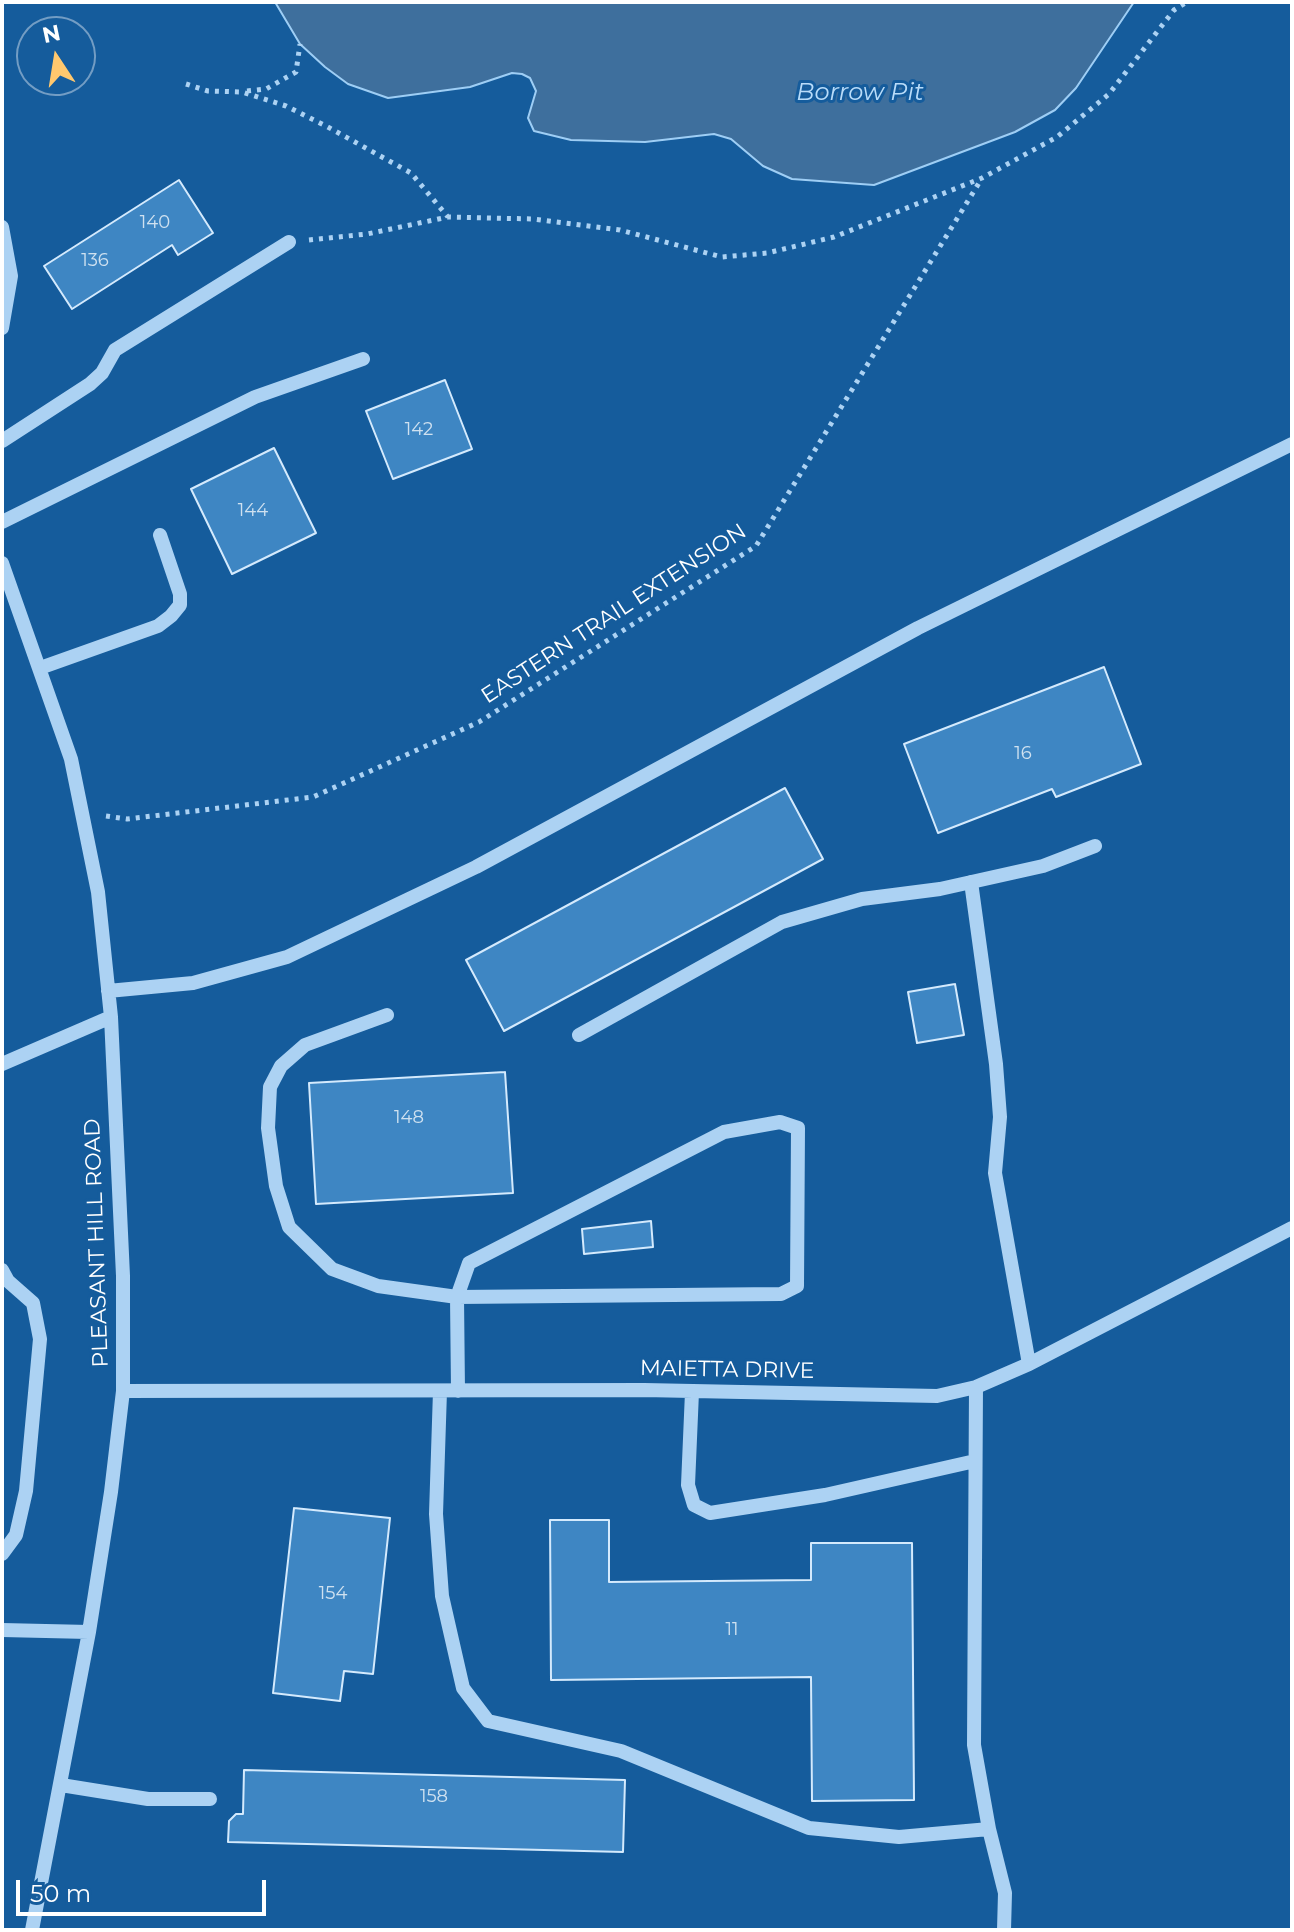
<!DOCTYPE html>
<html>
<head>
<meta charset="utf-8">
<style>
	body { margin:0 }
	#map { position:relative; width:1294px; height:1932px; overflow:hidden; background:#155c9c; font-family:Montserrat,sans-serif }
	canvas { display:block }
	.frame { position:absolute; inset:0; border:4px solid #fff; pointer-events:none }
	.north { position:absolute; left:16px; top:16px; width:80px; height:80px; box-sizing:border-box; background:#155c9c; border:2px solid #739dc4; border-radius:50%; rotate:348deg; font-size:22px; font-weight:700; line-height:32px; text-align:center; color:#fff }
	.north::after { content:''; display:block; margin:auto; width:28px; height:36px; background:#ffc86e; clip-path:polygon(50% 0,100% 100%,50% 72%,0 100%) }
	.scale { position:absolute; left:16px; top:1880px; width:250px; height:36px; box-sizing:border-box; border:4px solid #fff; border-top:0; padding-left:10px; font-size:24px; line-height:28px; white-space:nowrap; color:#fff; -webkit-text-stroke:6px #155c9c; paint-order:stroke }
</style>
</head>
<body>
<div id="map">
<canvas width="1294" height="1932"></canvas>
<div class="frame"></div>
<div class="north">N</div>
<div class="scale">50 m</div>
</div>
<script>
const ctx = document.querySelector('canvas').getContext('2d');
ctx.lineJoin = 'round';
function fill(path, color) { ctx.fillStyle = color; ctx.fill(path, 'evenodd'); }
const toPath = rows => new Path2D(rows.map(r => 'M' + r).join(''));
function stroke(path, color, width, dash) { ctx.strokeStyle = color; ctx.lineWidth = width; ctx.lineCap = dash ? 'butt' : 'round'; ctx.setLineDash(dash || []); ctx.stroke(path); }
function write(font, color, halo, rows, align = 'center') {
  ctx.font = font + ' Montserrat,sans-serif'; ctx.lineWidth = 6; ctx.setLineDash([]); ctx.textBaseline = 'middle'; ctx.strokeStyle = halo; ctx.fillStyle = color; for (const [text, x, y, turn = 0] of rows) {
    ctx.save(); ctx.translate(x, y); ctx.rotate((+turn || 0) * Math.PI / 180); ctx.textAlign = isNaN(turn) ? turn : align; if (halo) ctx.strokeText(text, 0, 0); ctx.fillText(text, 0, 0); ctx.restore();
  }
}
const water = toPath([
	[275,2,1134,2,1076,88,1055,110,1015,132,874,185,792,179,763,166,731,139,714,134,645,142,571,140,534,131,528,118,536,91,530,78,522,74,512,73,470,87,388,98,348,84,325,67,300,44,275,2]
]);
fill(water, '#3e6f9d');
stroke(water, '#9ecef5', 2);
const building = toPath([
	[179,180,213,233,178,255,172,245,72,309,44,266,179,180],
	[445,380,472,449,393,479,366,411,445,380],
	[274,448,316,533,232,574,191,489,274,448],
	[1104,667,1141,764,1056,797,1052,789,938,833,904,744,1104,667],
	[785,788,823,859,504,1031,466,960,785,788],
	[955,984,964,1035,917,1043,908,992,955,984],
	[505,1072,513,1193,316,1204,309,1083,505,1072],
	[651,1221,653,1247,584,1254,582,1229,651,1221],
	[294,1508,390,1518,373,1674,344,1671,340,1701,273,1693,294,1508],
	[550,1520,609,1520,609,1582,811,1580,811,1543,912,1543,914,1800,812,1801,811,1677,551,1680,550,1520],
	[244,1770,625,1780,623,1852,228,1842,229,1821,236,1814,243,1814,244,1770]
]);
fill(building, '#3e86c3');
stroke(building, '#d4eafd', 2);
stroke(toPath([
	[186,84,208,91,242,92,286,106,326,126,411,173,448,217],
	[247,91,266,89,296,72,300,44],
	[309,240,367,234,448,217,533,219,620,230,722,257,767,253,834,237,982,178,1057,137,1109,94,1174,10,1187,2],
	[106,816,127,819,313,797,479,722,756,546,982,178]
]), '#acd2f3', 5, [4, 6]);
stroke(toPath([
	[2,227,11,276,2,328],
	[2,441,90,384,102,373,115,350,289,242],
	[2,522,255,397,363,359],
	[2,563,71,759,98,892,111,1017,123,1276,123,1391,111,1492,89,1632,32,1930],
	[40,668,158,626,171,616,180,605,180,594,160,535],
	[971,882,996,1064,1000,1117,995,1173,1029,1364],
	[108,991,193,983,287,957,476,867,918,628,1292,444],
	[387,1015,305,1045,281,1066,270,1087,268,1128,276,1186,289,1227,332,1269,378,1286,457,1297,781,1294,797,1286,798,1128,780,1122,724,1132,469,1263,457,1297,458,1391],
	[579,1035,782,922,862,899,940,889,1043,866,1095,846],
	[2,1064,111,1017],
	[2,1270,8,1281,33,1303,40,1339,26,1491,16,1535,2,1554],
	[123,1391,644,1390,937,1396,976,1387,1029,1364,1292,1228],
	[440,1391,436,1514,442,1596,463,1688,488,1721,621,1751,809,1828,899,1837,989,1829,974,1745,976,1387],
	[692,1392,688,1485,694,1505,710,1513,825,1495,975,1461],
	[2,1630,89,1632],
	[61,1785,148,1799,210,1799],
	[989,1829,1005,1893,1004,1930]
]), '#acd2f3', 14);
write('18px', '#cfe1f0', null, [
	["140",155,223],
	["136",95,261],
	["142",419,430],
	["144",253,511],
	["16",1023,754],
	["148",409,1118],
	["154",333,1594],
	["11",732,1630],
	["158",434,1797]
]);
write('22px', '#fff', '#155c9c', [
	["EASTERN TRAIL EXTENSION",614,614,-33],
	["PLEASANT HILL ROAD",97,1243,-92],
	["MAIETTA DRIVE",727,1370,1]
]);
write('italic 24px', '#b9dcf9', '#155c9c', [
	["Borrow Pit",860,93]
]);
</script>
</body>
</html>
